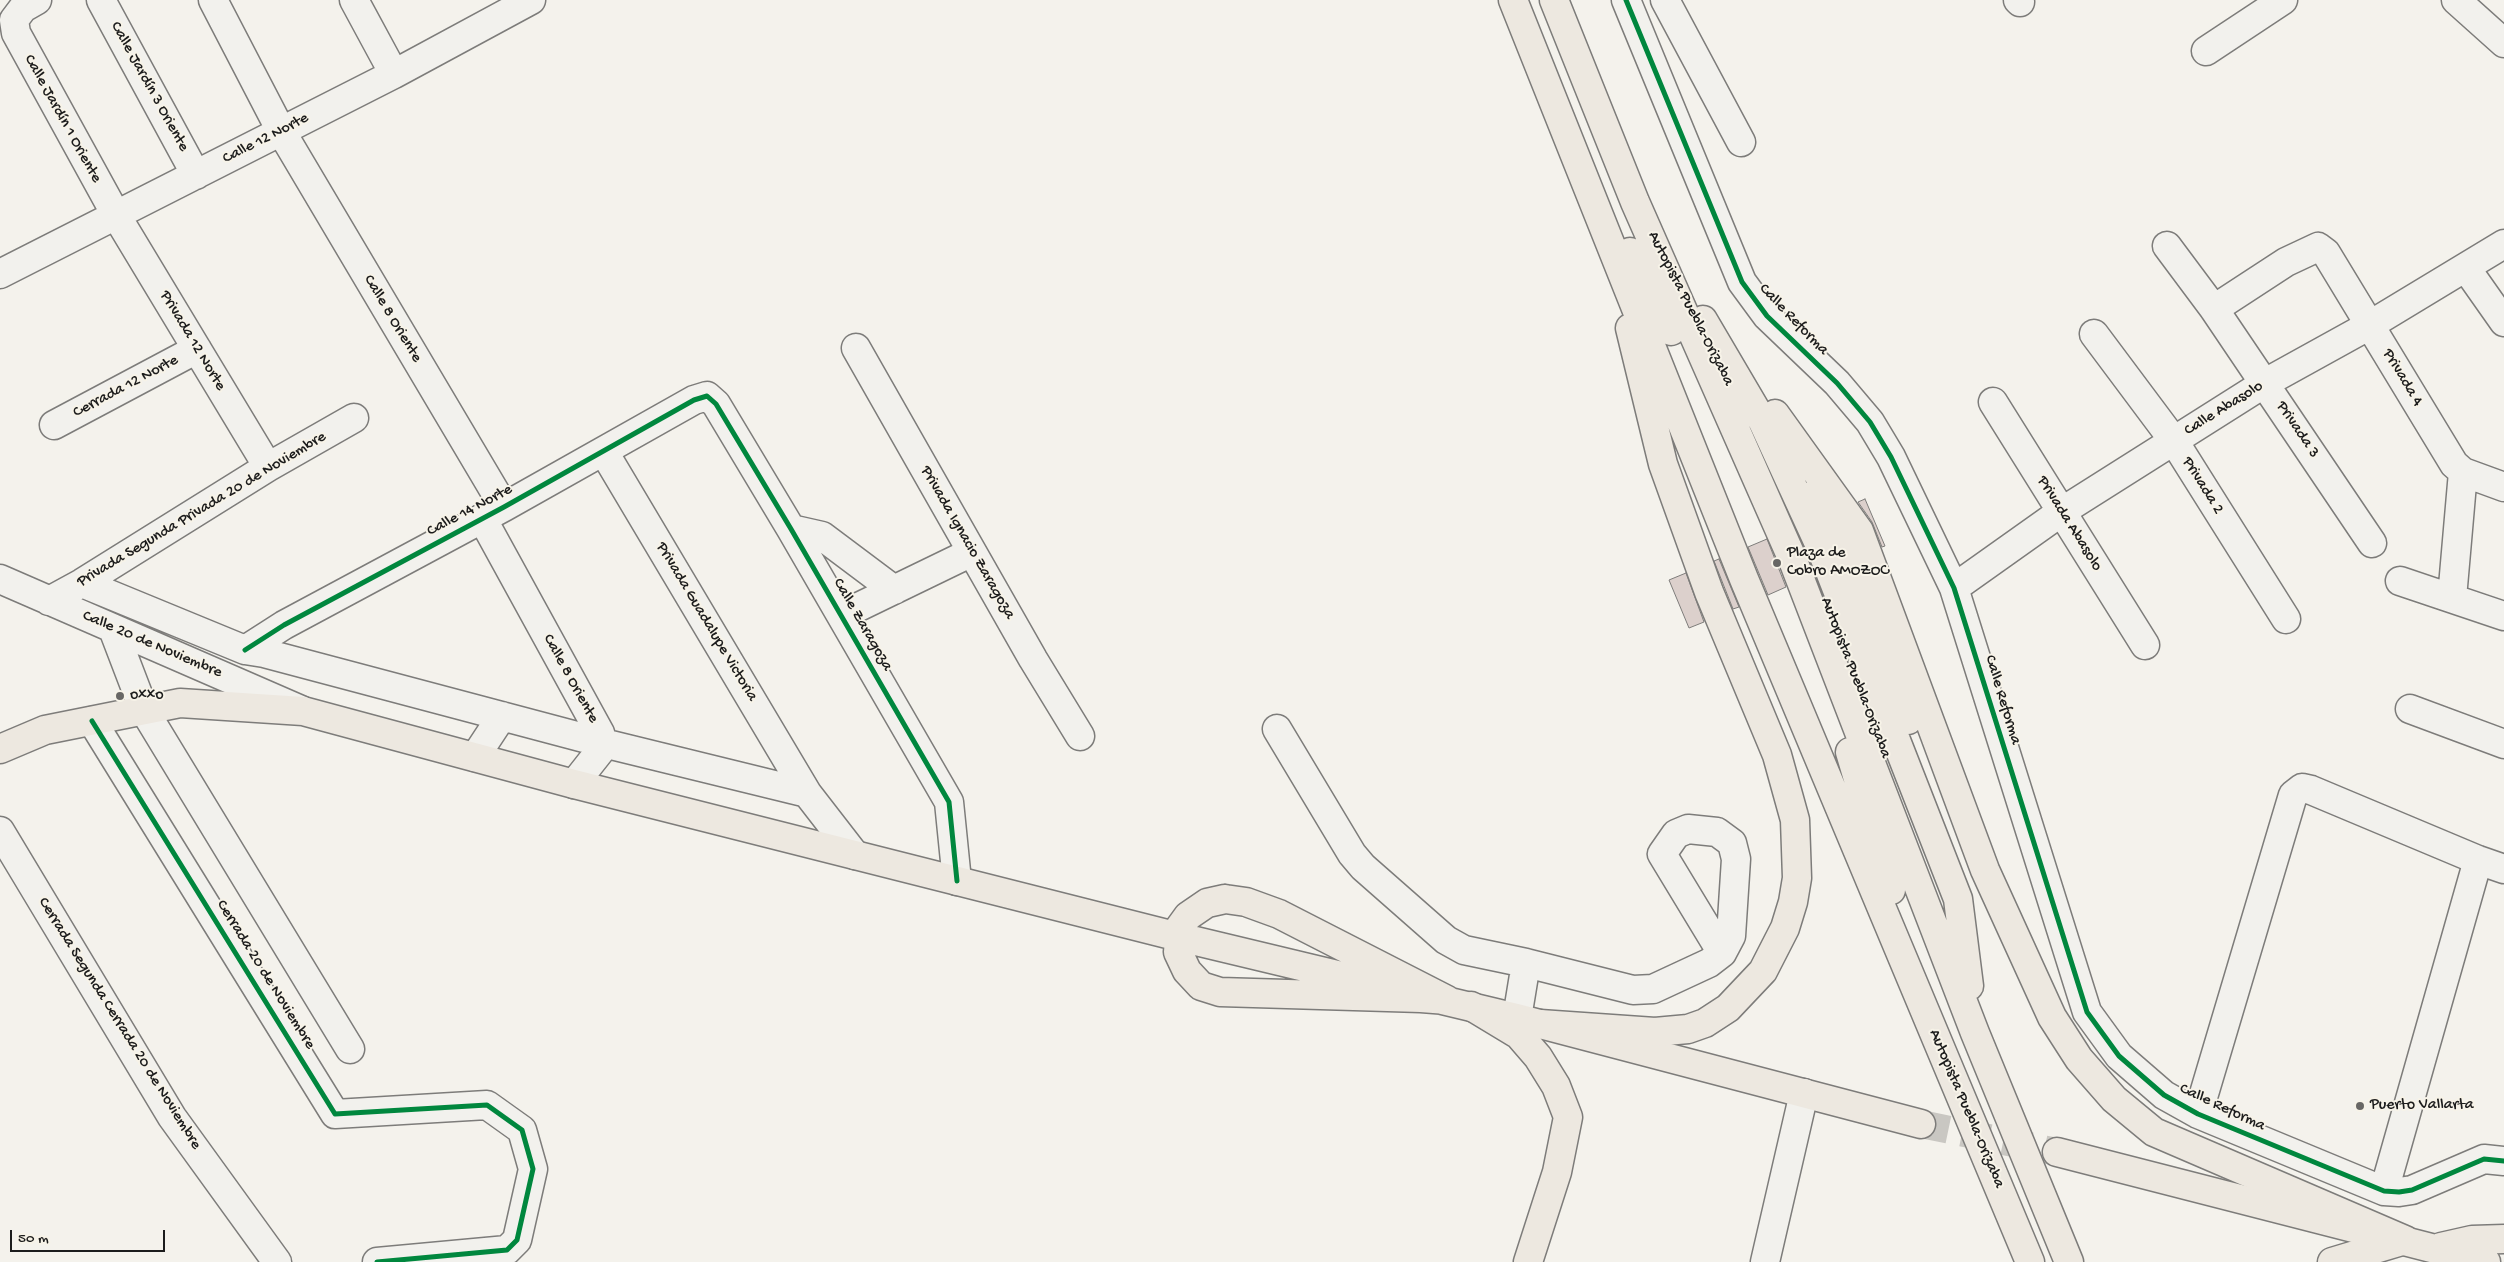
<!DOCTYPE html>
<html>
<head>
<meta charset="utf-8">
<style>
	body { margin:0 }
	#map { position:relative; width:2504px; height:1262px; overflow:hidden; background:#f4f2ec; font-family:"Gochi Hand",sans-serif }
	canvas { display:block }
	.scale { position:absolute; left:10px; top:1230px; width:155px; height:22px; box-sizing:border-box; border:2px solid #1c1c1c; border-top:0; padding-left:6px; font-size:15px; line-height:18px; white-space:nowrap; color:#1c1c1c; -webkit-text-stroke:4px #f7f3e8; paint-order:stroke }
</style>
</head>
<body>
<div id="map">
<canvas width="2504" height="1262"></canvas>
<div class="scale">50 m</div>
</div>
<script>
const ctx = document.querySelector('canvas').getContext('2d');
ctx.lineJoin = 'round';
function fill(path, color) { ctx.fillStyle = color; ctx.fill(path, 'evenodd'); }
const toPath = rows => new Path2D(rows.map(r => 'M' + r).join(''));
function stroke(path, color, width, dash) { ctx.strokeStyle = color; ctx.lineWidth = width; ctx.lineCap = dash ? 'butt' : 'round'; ctx.setLineDash(dash || []); ctx.stroke(path); }
function write(font, color, halo, rows, align = 'center') {
  ctx.font = font + ' "Gochi Hand",sans-serif'; ctx.lineWidth = 4; ctx.setLineDash([]); ctx.textBaseline = 'middle'; ctx.strokeStyle = halo; ctx.fillStyle = color; for (const [text, x, y, turn = 0] of rows) {
    ctx.save(); ctx.translate(x, y); ctx.rotate((+turn || 0) * Math.PI / 180); ctx.textAlign = isNaN(turn) ? turn : align; if (halo) ctx.strokeText(text, 0, 0); ctx.fillText(text, 0, 0); ctx.restore();
  }
}
const building = toPath([
	[1865,499,1885,546,1882,547,1872,522,1858,502,1865,499],
	[1767,539,1786,587,1768,595,1748,547,1767,539],
	[1719,559,1739,607,1733,609,1714,561,1719,559],
	[1686,573,1704,622,1689,628,1669,580,1686,573]
]);
fill(building, '#dcd0cc');
stroke(building, '#7d7c7a', 1);
stroke(toPath([
	[1921,1124,2057,1152]
]), '#c9c7c2', 28, [28, 14]);
const minor = toPath([
	[37,0,23,8,14,20,16,33,116,215,268,467],
	[101,0,196,175],
	[213,0,281,131,504,507],
	[354,0,394,74],
	[1626,0,1742,282,1767,316,1837,383,1870,422,1891,457,1954,588,2087,1012,2119,1056,2164,1095,2198,1114,2384,1191,2399,1192,2412,1190,2484,1159,2504,1161],
	[1665,0,1741,142],
	[2018,0,2020,2],
	[2456,0,2504,43],
	[2206,51,2283,0],
	[2167,246,2214,309,2372,543],
	[2466,268,2504,322],
	[0,274,394,74,531,0],
	[2214,309,2286,262,2318,247,2326,253,2454,464,2463,472,2504,487],
	[2094,334,2174,441,2286,619],
	[856,348,1033,659,1080,736],
	[1993,402,2145,645],
	[54,425,197,349],
	[604,452,807,793,855,855],
	[482,518,600,733,603,743,600,751,574,784],
	[791,529,822,536,894,590],
	[0,579,301,710],
	[2400,581,2504,616],
	[82,583,245,650,264,653,603,743,807,793],
	[1954,588,2061,512,2265,383,2370,325,2504,244],
	[2452,598,2463,472],
	[49,601,82,583,268,467,354,418],
	[842,615,972,552],
	[113,629,144,710,350,1049],
	[245,650,284,625,504,507,694,400,707,396,716,404,791,529,949,802,957,881],
	[2410,709,2504,744],
	[92,721,335,1114,487,1105,522,1130,533,1169,517,1240,507,1250,377,1262],
	[1277,729,1352,854,1363,867,1446,940,1464,950,1526,963],
	[475,757,502,716],
	[0,831,172,1117,277,1262],
	[1517,1018,1526,963,1633,990,1653,989,1709,963,1722,953,1731,936,1736,859,1732,843,1717,832,1688,829,1676,834,1662,854,1722,953],
	[2198,1114,2293,795,2302,788,2311,790,2478,860,2504,869],
	[2384,1191,2478,860],
	[1765,1262,1804,1093]
]);
const major = toPath([
	[0,749,45,730,180,703,303,711,574,784,1179,937,1517,1018,1921,1124],
	[1225,899,1246,902,1279,914,1447,1000,1421,998,1220,992,1201,986,1187,971,1178,952,1180,927,1188,916,1207,903,1225,899],
	[2057,1152,2486,1262],
	[2441,1247,2472,1240,2504,1239]
]);
const highway = toPath([
	[1513,0,1744,579,2030,1262],
	[1554,0,1635,202,1792,558,1975,1033,2069,1262],
	[1630,252,1655,296,1671,331],
	[1703,320,1763,422,1820,546,1958,899,1969,986],
	[1775,414,1859,531,1985,870,2052,1017,2079,1059,2114,1099,2154,1132,2405,1240],
	[1815,494,1838,539,1908,720],
	[1850,752,1891,890],
	[1471,1006,1519,1035,1538,1057,1556,1086,1568,1117,1557,1172,1528,1262],
	[1540,1024,1655,1032,1688,1029,1705,1023,1728,1008,1763,971,1785,928,1793,902,1797,878,1795,820,1777,755,1709,592,1663,464,1630,328],
	[2332,1262,2405,1240]
]);
stroke(minor, '#7d7c7a', 31);
stroke(major, '#7d7c7a', 31);
stroke(highway, '#7d7c7a', 31);
stroke(minor, '#f2f1ed', 28);
stroke(major, '#ede8e0', 28);
stroke(highway, '#ede8e0', 28);
stroke(toPath([
	[1626,0,1742,282,1767,316,1837,383,1870,422,1891,457,1954,588,2087,1012,2119,1056,2164,1095,2198,1114,2384,1191,2399,1192,2412,1190,2484,1159,2504,1161],
	[245,650,284,625,504,507,694,400,707,396,716,404,791,529,949,802,957,881],
	[92,721,335,1114,487,1105,522,1130,533,1169,517,1240,507,1250,377,1262]
]), '#00873e', 5);
for (const [x, y, r, color] of [
	[1777,563,5,"#686765"],
	[120,696,5,"#686765"],
	[2360,1106,5,"#686765"]
]) { const dot = new Path2D(); dot.arc(x, y, r, 0, 2 * Math.PI); ctx.fillStyle = color; ctx.fill(dot); stroke(dot, '#f7f3e8', 2); }
write('16px', '#1c1c1c', '#f7f3e8', [
	["Calle Jardín 3 Oriente",149,87,61],
	["Calle Jardín 1 Oriente",62,119,61],
	["Calle 12 Norte",266,139,-27],
	["Autopista Puebla-Orizaba",1690,309,63],
	["Calle 8 Oriente",392,319,59],
	["Calle Reforma",1793,320,46],
	["Privada 12 Norte",192,341,59],
	["Privada 4",2402,378,59],
	["Cerrada 12 Norte",126,387,-28],
	["Calle Abasolo",2224,409,-32],
	["Privada 3",2297,430,56],
	["Privada 2",2202,486,58],
	["Privada Segunda Privada 20 de Noviembre",202,510,-31],
	["Calle 14 Norte",470,511,-28],
	["Privada Abasolo",2069,524,58],
	["Privada Ignacio Zaragoza",967,543,60],
	["Privada Guadalupe Victoria",706,622,59],
	["Calle Zaragoza",862,625,60],
	["Calle 20 de Noviembre",152,645,23],
	["Autopista Puebla-Orizaba",1855,678,69],
	["Calle 8 Oriente",570,679,61],
	["Calle Reforma",2002,700,73],
	["Cerrada 20 de Noviembre",265,975,58],
	["Cerrada Segunda Cerrada 20 de Noviembre",119,1024,58],
	["Calle Reforma",2222,1108,25],
	["Autopista Puebla-Orizaba",1966,1109,67]
]);
write('16px', '#1c1c1c', '#f7f3e8', [
	["Plaza de",1787,554],
	["Cobro AMOZOC",1787,572],
	["oxxo",130,696],
	["Puerto Vallarta",2370,1106]
], 'left');
</script>
</body>
</html>
